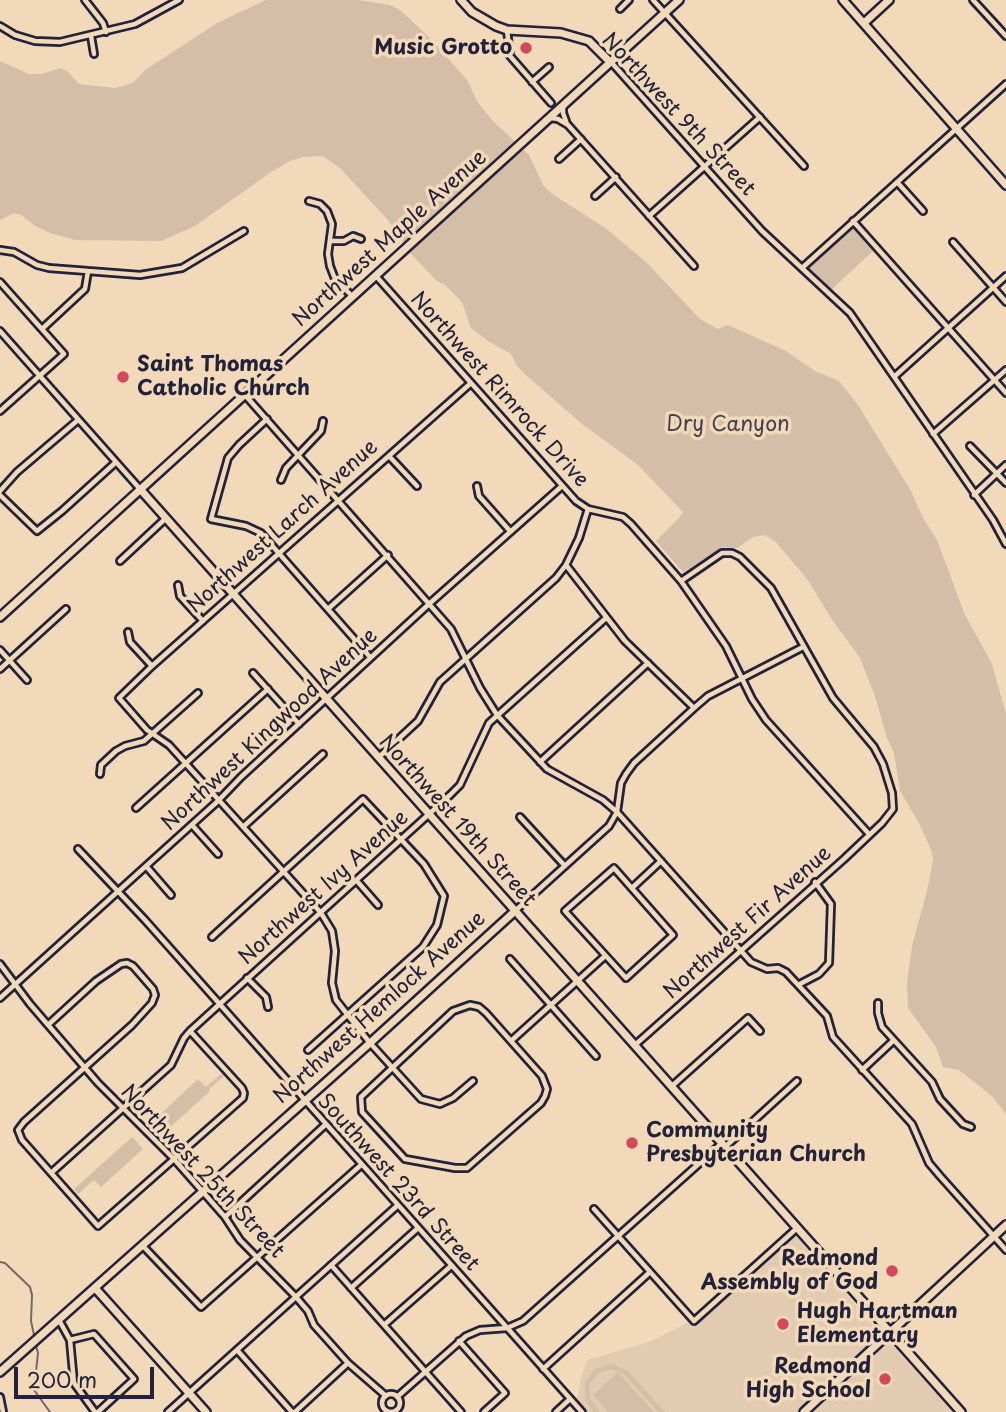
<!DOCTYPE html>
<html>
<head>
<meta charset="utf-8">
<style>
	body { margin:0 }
	#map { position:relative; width:1006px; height:1412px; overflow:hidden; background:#f2d9b9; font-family:"Playpen Sans",sans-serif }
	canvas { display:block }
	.scale { position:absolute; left:14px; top:1367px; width:140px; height:32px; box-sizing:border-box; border:4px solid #22223b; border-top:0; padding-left:9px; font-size:21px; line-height:24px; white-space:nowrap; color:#22223b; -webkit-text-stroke:5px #f2d9b9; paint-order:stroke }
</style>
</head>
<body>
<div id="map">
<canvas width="1006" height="1412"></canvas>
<div class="scale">200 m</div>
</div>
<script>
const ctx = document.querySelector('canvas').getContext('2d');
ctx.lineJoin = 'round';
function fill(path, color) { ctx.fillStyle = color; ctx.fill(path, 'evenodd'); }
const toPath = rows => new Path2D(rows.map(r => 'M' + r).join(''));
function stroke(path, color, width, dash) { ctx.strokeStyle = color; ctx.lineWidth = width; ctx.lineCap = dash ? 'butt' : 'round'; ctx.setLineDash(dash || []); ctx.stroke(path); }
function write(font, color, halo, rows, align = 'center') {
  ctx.font = font + ' "Playpen Sans",sans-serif'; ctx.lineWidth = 7; ctx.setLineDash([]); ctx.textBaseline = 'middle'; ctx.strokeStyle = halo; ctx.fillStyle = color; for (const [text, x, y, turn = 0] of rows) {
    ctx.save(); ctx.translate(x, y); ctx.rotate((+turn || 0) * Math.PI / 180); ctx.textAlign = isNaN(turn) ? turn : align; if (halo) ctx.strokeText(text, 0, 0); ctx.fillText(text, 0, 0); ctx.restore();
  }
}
fill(toPath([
	[792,1236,797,1237,881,1334,797,1412,587,1412,575,1399,579,1395,580,1381,587,1360,649,1342,689,1322,696,1323],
	[885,1344,892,1345,953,1412,811,1412]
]), '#e2cbb0');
fill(toPath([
	[266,0,358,0,390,5,400,10,430,38,467,80,478,103,493,121,529,155,543,185,551,193,608,230,647,263,700,319,718,329,727,325,730,326,784,350,815,371,839,381,858,405,911,491,923,518,937,540,965,615,992,664,1006,714,1006,1114,992,1096,959,1070,943,1067,936,1047,908,1008,907,983,912,946,927,891,933,860,932,852,919,823,900,791,894,753,887,738,875,696,860,658,833,621,807,579,775,541,764,535,753,537,737,548,723,547,683,572,656,541,678,519,683,512,637,464,582,424,527,376,517,366,511,354,488,341,471,328,462,302,445,285,437,281,412,255,387,219,340,168,323,156,303,157,290,161,271,172,195,226,161,241,75,240,50,233,35,226,21,215,14,213,0,220,0,61,29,74,41,74,61,68,68,72,79,84,115,88,133,83,145,70,217,23],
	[851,225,874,250,830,291,807,267],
	[221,1074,224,1076,209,1089,210,1091,164,1133,153,1121,198,1079,206,1087],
	[132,1137,143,1149,101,1187,94,1180,78,1194,74,1189],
	[612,1364,628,1371,665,1412,658,1412,624,1374,611,1369,598,1373,589,1384,590,1398,600,1412,593,1412,585,1400,585,1383,595,1369],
	[618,1372,654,1412,608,1412,593,1395]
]), '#d4bea7');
stroke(toPath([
	[0,1262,5,1263,30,1287,32,1295,31,1321,34,1335],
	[36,1346,38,1353,34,1390,50,1412]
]), '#72696c', 2);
const street = toPath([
	[85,0,103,23,106,32],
	[653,0,804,166],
	[973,0,1006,36],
	[620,9,629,0],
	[0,26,15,35,35,41,60,42,135,24,179,0],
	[507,30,510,56,551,103],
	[91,36,94,54],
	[611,62,762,231,850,313,993,520,1006,544],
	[532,82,549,67],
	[563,106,563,113,567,124],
	[551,118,558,119,568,125,694,266],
	[559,159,581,139],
	[897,182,923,211],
	[595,196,616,177],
	[309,201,320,204,327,211,332,224,328,254,330,266,335,279,352,296],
	[649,216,760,117],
	[853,221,1006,393],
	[330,241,344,241,353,236,361,239],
	[953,242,1006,302],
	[0,250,14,252,37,265,49,268,140,275,182,268,244,231],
	[802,268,1006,84],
	[376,276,576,501,588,509,623,517,631,524,681,581,726,646,752,699,766,720,869,834],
	[0,282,64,354,0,411],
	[42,329,85,289,88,271],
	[0,331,140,489],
	[895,376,1006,276],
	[471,383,152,666,119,698,147,730,169,745,321,913,332,931,335,951,332,983,336,1000,370,1043,421,1099,440,1104,453,1098,473,1081],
	[245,395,451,629,480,688,497,715,547,769,603,800,617,812,751,962,767,969,778,968,786,972,827,1016,833,1037,912,1124,929,1163,940,1176,1006,1250],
	[267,419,239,445,228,458,211,519,246,526,261,533,370,657],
	[933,434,1006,370],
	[970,446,1006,483],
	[389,456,417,486],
	[281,480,286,468,321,431,323,421],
	[477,486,479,496,510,531],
	[0,491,17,472,78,420],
	[0,495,37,531,62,511,115,463],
	[974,495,1006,465],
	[120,561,165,519],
	[566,565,625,641,694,708],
	[178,585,180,596,203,621],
	[328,609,388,555],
	[128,632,130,642,152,666],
	[0,650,27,680],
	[0,669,66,609],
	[253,673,299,724],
	[379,757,418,721,440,682,556,578,566,565,579,538,588,509],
	[540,762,648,663],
	[100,774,101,765,116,751,125,746,144,741,198,693],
	[136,808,268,689],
	[520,817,565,866],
	[192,825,218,854],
	[243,827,323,754],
	[78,849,145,920,582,1412],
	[146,866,171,895],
	[614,868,673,935,626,978,565,911,614,868],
	[357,881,378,905],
	[632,888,661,861],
	[515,911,609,826,617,812,621,783,626,774,634,763,694,708,708,696,803,647],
	[212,937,363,799,424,864,444,896,437,925,423,947,308,1050],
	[510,959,596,1056],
	[0,964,30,1004,98,1083,174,1159,225,1217,240,1240,296,1297,308,1311,314,1325,348,1363,386,1396],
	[247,978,266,997,268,1007],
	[798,985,819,974,829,963,831,904,815,882],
	[0,998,218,801,241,777,429,604,562,486],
	[878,1003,878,1013,882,1027,932,1082,940,1099,963,1124,971,1127],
	[470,1005,479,1007,486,1013,542,1076,547,1089,545,1096,541,1103,467,1168,455,1168,405,1159,362,1112,361,1097,453,1011,470,1005],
	[49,1024,96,981,121,964,127,963,133,966,153,989,155,995,152,1003,132,1025,24,1122,18,1130,22,1140,98,1226,243,1098,244,1093,242,1088,190,1031],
	[511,1041,605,956],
	[635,1045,844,859,882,823,893,809,892,793,883,764,874,747,833,698,771,588,740,557,732,553,722,553,681,581],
	[862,1070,893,1041],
	[672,1086,748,1018,760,1031],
	[725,1147,797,1081],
	[51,1173,171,1065,184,1038,190,1031,450,795,460,785,489,723,606,618],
	[594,1209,694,1321,796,1229],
	[225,1217,325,1125],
	[142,1245,201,1307,361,1165],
	[331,1265,461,1412],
	[351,1288,418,1228],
	[59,1320,70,1340,74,1383,95,1412],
	[384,1325,451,1266],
	[70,1340,94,1334,134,1379,98,1412],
	[459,1341,505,1393,484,1412],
	[237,1350,292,1412],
	[543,1369,650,1272],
	'382 1403a9 9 0 1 1 18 0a9 9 0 1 1-18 0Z',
	[0,1397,3,1412],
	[397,1397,466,1336,480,1330,507,1328,523,1321,721,1144],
	[168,1412,398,1205],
	[295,1412,348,1363],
	[556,1412,570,1399]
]);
const secondary = toPath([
	[461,0,472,12,496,26,507,30,561,33,589,41,610,62],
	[864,23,889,0],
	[140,489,961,1412],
	[0,617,679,0],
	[95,1288,206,1412],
	[0,1372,370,1043,515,911],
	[804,1412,1006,1225]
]);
const primary = toPath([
	[843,0,1006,185]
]);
stroke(street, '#22223b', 10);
stroke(secondary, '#22223b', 12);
stroke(primary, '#22223b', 12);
stroke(street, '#f2d9b9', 4.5);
stroke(secondary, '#f2d9b9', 7);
stroke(primary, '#f2d9b9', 7);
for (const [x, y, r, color] of [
	[526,48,7,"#d1495b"],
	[123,377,7,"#d1495b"],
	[632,1143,7,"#d1495b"],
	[892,1271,7,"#d1495b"],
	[783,1324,7,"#d1495b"],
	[885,1379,7,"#d1495b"]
]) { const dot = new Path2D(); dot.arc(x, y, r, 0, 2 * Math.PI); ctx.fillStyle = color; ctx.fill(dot); stroke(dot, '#f2d9b9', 2.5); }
write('bold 21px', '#22223b', '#f2d9b9', [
	["Music Grotto",512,48],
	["Saint Thomas",137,365,"left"],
	["Catholic Church",137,389,"left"],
	["Community",646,1131,"left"],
	["Presbyterian Church",646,1155,"left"],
	["Redmond",878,1259],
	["Assembly of God",878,1283],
	["Hugh Hartman",797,1312,"left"],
	["Elementary",797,1336,"left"],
	["Redmond",871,1367],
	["High School",871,1391]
], 'right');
write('21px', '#22223b', '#f2d9b9', [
	["Northwest 9th Street",678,115,47],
	["Northwest Maple Avenue",390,239,-42],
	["Northwest Rimrock Drive",499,390,48],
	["Northwest Larch Avenue",283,527,-42],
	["Northwest Kingwood Avenue",270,730,-43],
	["Northwest 19th Street",457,821,48],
	["Northwest Ivy Avenue",324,888,-42],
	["Northwest Fir Avenue",748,923,-42],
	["Northwest Hemlock Avenue",380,1008,-42],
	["Northwest 25th Street",202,1172,47],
	["Southwest 23rd Street",398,1183,48]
]);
write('21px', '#464151', '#f2d9b9', [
	["Dry Canyon",728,425]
]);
</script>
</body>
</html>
